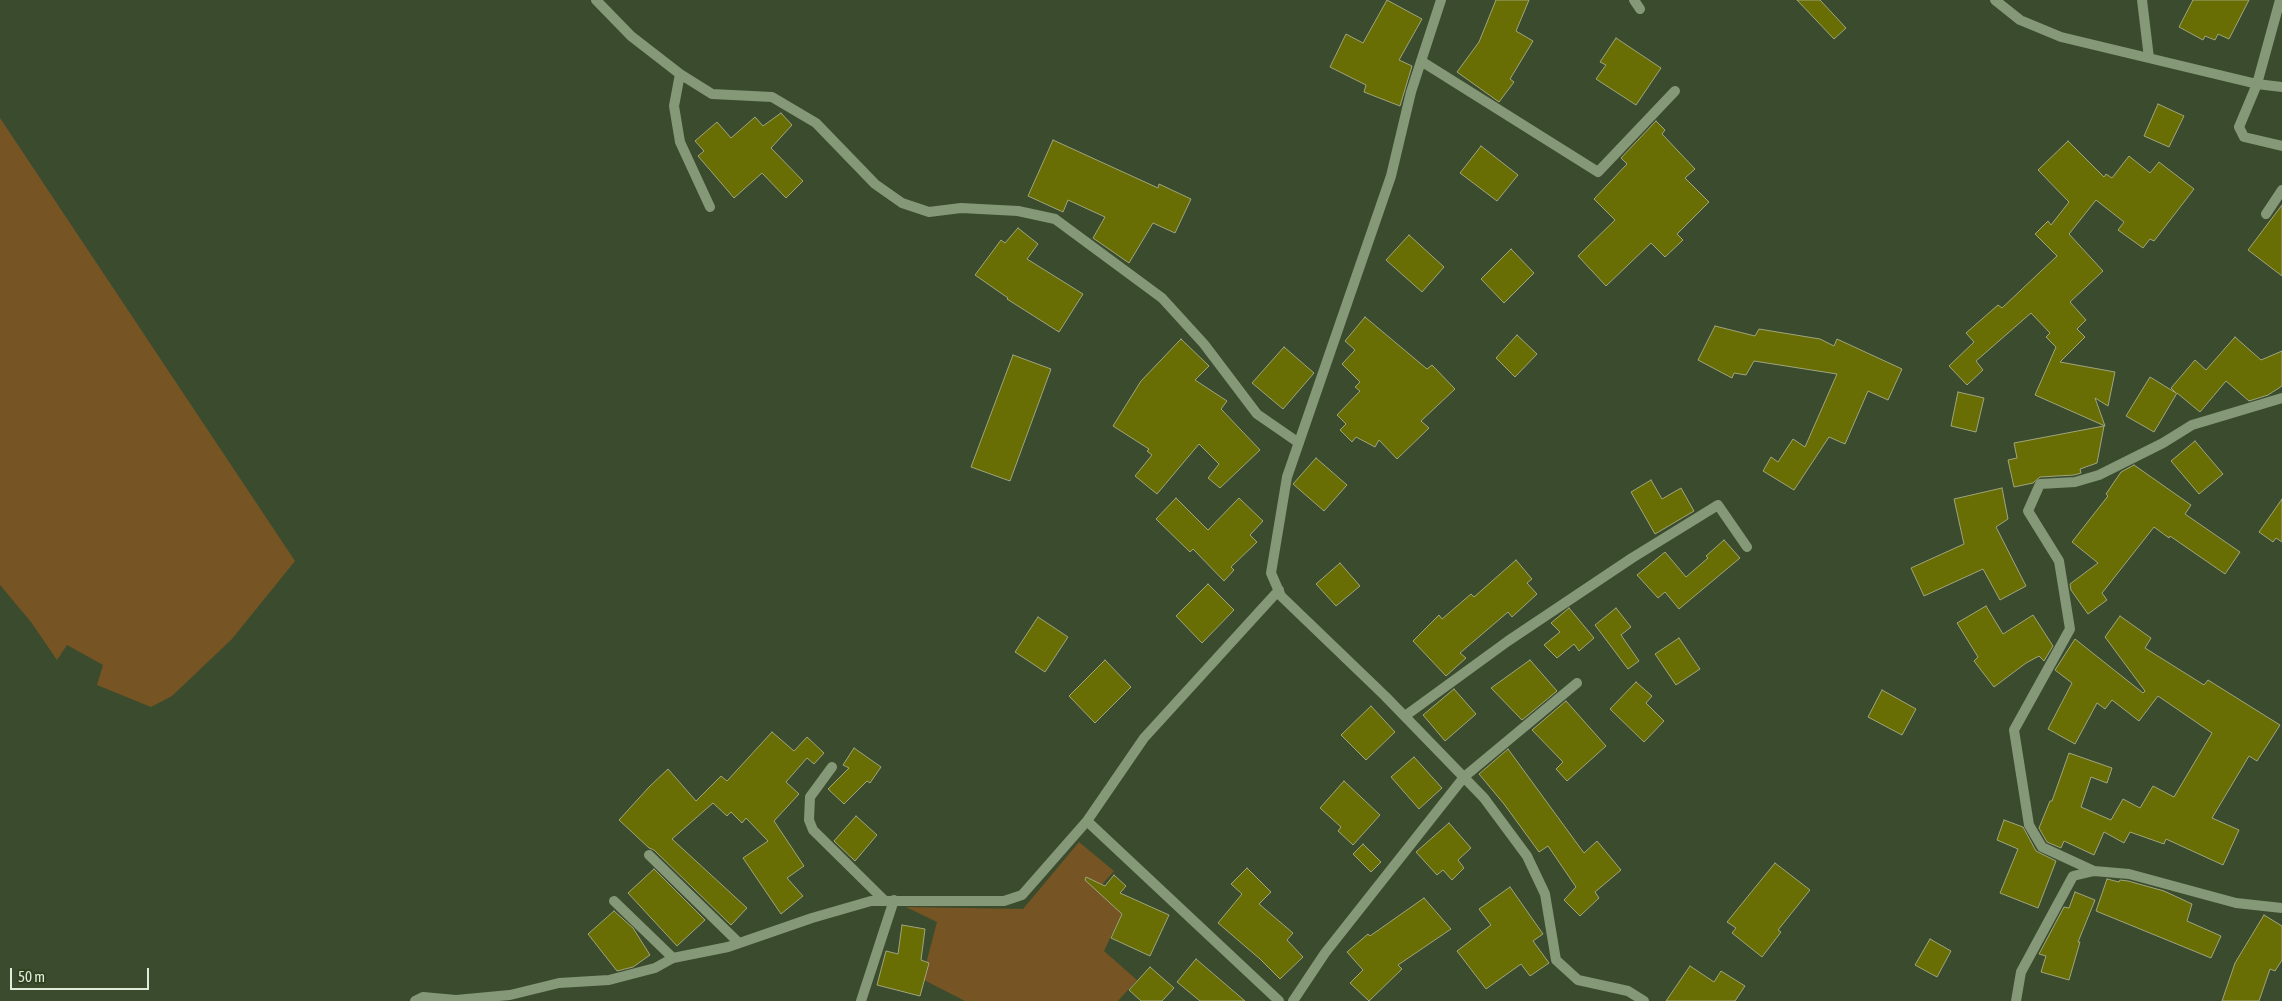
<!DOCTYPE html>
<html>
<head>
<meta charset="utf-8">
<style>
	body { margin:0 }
	#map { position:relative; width:2282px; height:1001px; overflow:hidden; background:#3a4c2d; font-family:"Asap Condensed",sans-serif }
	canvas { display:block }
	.scale { position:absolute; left:10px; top:968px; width:139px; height:22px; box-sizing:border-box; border:2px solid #e1ecd9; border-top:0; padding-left:6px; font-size:15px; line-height:18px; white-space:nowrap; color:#e1ecd9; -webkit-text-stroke:4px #304222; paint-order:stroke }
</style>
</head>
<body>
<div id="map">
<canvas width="2282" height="1001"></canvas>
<div class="scale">50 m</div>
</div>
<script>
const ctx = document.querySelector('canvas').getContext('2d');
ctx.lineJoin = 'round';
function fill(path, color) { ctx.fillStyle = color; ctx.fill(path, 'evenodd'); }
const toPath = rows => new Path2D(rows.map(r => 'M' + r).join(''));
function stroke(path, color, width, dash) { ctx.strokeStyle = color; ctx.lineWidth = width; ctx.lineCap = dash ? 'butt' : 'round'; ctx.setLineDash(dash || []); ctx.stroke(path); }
fill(toPath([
	[0,118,295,561,232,639,172,696,151,707,97,685,103,665,67,645,57,660,31,622,0,585],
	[1079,842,1114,871,1099,888,1123,911,1104,951,1137,980,1118,1001,965,1001,922,979,937,922,906,907,1023,909]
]), '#765423');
const building = toPath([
	[1387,0,1422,19,1399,60,1412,66,1400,106,1364,92,1366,85,1330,67,1346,34,1363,43,1387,0],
	[1496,0,1529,0,1516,31,1533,41,1510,79,1514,82,1499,102,1457,72,1479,42,1496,0],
	[1797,0,1820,0,1846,28,1834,39,1797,0],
	[2193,0,2249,0,2229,39,2218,34,2215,40,2205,36,2203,40,2179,27,2193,0],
	[1616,38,1661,68,1636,105,1596,79,1606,65,1600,62,1616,38],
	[2158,104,2184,116,2169,147,2144,136,2158,104],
	[781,113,792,125,771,148,803,181,786,198,762,173,734,198,698,156,704,151,695,141,717,122,731,138,755,117,763,126,781,113],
	[1656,121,1665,130,1662,134,1695,169,1685,178,1709,202,1677,234,1683,240,1665,257,1651,243,1606,286,1578,256,1615,220,1594,199,1627,164,1621,158,1656,121],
	[1053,140,1158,188,1159,184,1191,199,1175,233,1153,223,1129,263,1093,238,1105,217,1068,200,1063,212,1028,196,1053,140],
	[2068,141,2104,177,2106,174,2112,178,2129,156,2150,173,2159,162,2194,189,2154,241,2150,239,2143,248,2118,230,2124,222,2096,200,2069,234,2103,271,2070,302,2086,320,2077,329,2085,337,2060,362,2115,372,2108,406,2095,398,2105,426,2035,395,2056,347,2046,337,2050,333,2031,313,1976,361,1983,370,1967,385,1949,366,1974,342,1966,333,1998,305,2002,308,2057,256,2035,234,2048,221,2051,225,2069,202,2038,170,2068,141],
	[1481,146,1518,175,1497,201,1460,173,1481,146],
	[2282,205,2282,276,2248,250,2282,205],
	[1018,228,1038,244,1027,259,1083,294,1059,332,1007,299,1008,298,975,275,1001,240,1005,243,1018,228],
	[1409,235,1444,267,1422,292,1386,260,1409,235],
	[1511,249,1534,273,1504,303,1481,279,1511,249],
	[1365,317,1427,369,1432,365,1455,389,1421,421,1429,428,1397,459,1379,440,1375,447,1356,437,1352,442,1340,430,1346,424,1337,415,1360,391,1355,387,1360,382,1342,364,1355,350,1345,341,1365,317],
	[1715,326,1755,336,1759,329,1820,339,1834,346,1837,339,1902,369,1888,400,1868,391,1845,444,1829,437,1794,490,1763,471,1771,457,1778,462,1793,439,1805,447,1837,374,1754,361,1746,375,1734,373,1732,378,1698,360,1715,326],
	[1517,335,1537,354,1515,377,1496,358,1517,335],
	[2235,337,2261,360,2282,351,2282,386,2268,395,2249,401,2226,381,2200,412,2177,393,2154,432,2126,416,2150,377,2176,393,2171,388,2195,360,2206,370,2235,337],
	[1181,339,1209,366,1195,380,1227,401,1221,409,1260,450,1220,488,1208,478,1219,464,1199,444,1157,494,1135,476,1152,455,1147,451,1149,449,1113,426,1141,381,1181,339],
	[1284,347,1314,373,1283,409,1252,383,1284,347],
	[1013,355,1051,369,1010,481,971,467,1013,355],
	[1958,392,1984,398,1976,432,1951,426,1958,392],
	[2104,426,2097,463,2080,469,2081,473,2074,475,2040,477,2033,483,2014,487,2008,460,2017,458,2014,443,2104,426],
	[2195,441,2223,474,2199,494,2171,461,2195,441],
	[1316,458,1347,485,1324,511,1293,484,1316,458],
	[2134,465,2191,505,2185,514,2240,552,2225,574,2170,536,2169,538,2154,527,2102,593,2107,600,2088,614,2071,590,2070,584,2098,563,2072,542,2108,496,2106,494,2121,472,2134,465],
	[1651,480,1662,499,1681,488,1694,511,1655,534,1631,492,1651,480],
	[2002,488,2008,519,1996,527,2026,586,2000,600,1983,569,1924,596,1911,568,1964,544,1954,499,2002,488],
	[1176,498,1208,530,1239,498,1263,521,1250,535,1257,542,1231,567,1234,570,1224,581,1193,549,1190,552,1156,519,1176,498],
	[2282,499,2282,542,2276,538,2273,542,2259,532,2282,499],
	[1724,540,1740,558,1679,609,1665,592,1658,598,1637,575,1665,552,1686,577,1708,558,1706,556,1724,540],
	[1516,560,1532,579,1527,583,1537,594,1512,617,1508,612,1460,653,1466,658,1446,676,1413,641,1439,615,1442,619,1471,594,1474,597,1516,560],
	[1340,563,1360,586,1336,606,1316,584,1340,563],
	[1208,584,1234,610,1202,643,1176,616,1208,584],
	[1986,606,2003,634,2033,615,2053,646,2044,661,2039,656,2026,663,1994,687,1974,661,1978,657,1957,623,1986,606],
	[1569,608,1594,638,1579,651,1574,644,1557,658,1544,645,1560,632,1551,623,1569,608],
	[1616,608,1631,627,1621,635,1639,661,1628,669,1595,625,1616,608],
	[2120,616,2151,638,2145,648,2204,685,2208,680,2280,725,2257,761,2249,756,2212,818,2239,830,2223,865,2166,839,2164,844,2130,832,2124,843,2104,832,2094,855,2064,841,2061,848,2047,842,2039,828,2050,801,2052,801,2069,753,2112,768,2107,783,2091,777,2081,807,2111,820,2123,799,2140,808,2153,786,2174,797,2212,733,2158,696,2139,721,2112,700,2105,709,2097,703,2075,744,2048,729,2072,683,2055,670,2075,639,2143,693,2145,691,2105,637,2120,616],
	[1038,617,1068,637,1045,672,1015,652,1038,617],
	[1679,638,1700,669,1676,685,1655,654,1679,638],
	[1105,660,1131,687,1095,723,1069,696,1105,660],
	[1530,660,1557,691,1522,720,1491,688,1530,660],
	[1636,682,1652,696,1646,703,1664,721,1644,742,1610,709,1636,682],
	[1454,689,1476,714,1445,741,1423,715,1454,689],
	[1882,690,1916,709,1902,735,1868,717,1882,690],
	[1566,701,1606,746,1567,781,1556,769,1563,762,1532,730,1566,701],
	[1371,706,1395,732,1366,760,1341,735,1371,706],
	[772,732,794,751,807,737,824,753,814,764,807,758,786,782,799,794,774,821,804,866,787,878,803,896,781,914,743,858,768,841,746,818,742,823,731,812,727,816,713,803,672,839,747,908,731,925,654,850,649,848,619,820,649,787,668,769,696,801,721,776,727,781,772,732],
	[854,748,881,767,870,783,867,781,844,804,828,789,849,768,843,765,854,748],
	[1508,749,1584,853,1597,841,1621,870,1595,892,1599,898,1580,916,1564,900,1576,887,1548,846,1539,852,1504,804,1479,774,1508,749],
	[1414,757,1442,788,1419,809,1391,777,1414,757],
	[1344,781,1380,815,1353,845,1338,831,1341,827,1320,808,1344,781],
	[856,816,877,835,855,861,834,841,856,816],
	[2004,820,2023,827,2036,851,2056,861,2038,908,2000,893,2018,849,1997,840,2004,820],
	[1449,823,1471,848,1458,860,1464,868,1452,880,1443,870,1437,875,1416,852,1449,823],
	[1363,844,1381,862,1371,872,1353,854,1363,844],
	[1775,863,1810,890,1778,930,1781,932,1762,957,1732,933,1736,928,1727,922,1775,863],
	[1247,868,1271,892,1259,904,1293,933,1287,940,1303,957,1280,979,1260,959,1218,923,1242,894,1231,884,1247,868],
	[654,869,705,920,677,946,628,893,654,869],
	[1114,875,1126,886,1120,893,1169,915,1150,956,1111,938,1122,914,1085,880,1086,877,1105,886,1114,875],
	[2107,879,2119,882,2120,880,2128,881,2164,891,2192,904,2187,921,2221,936,2211,958,2096,911,2107,879],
	[1510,887,1543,934,1533,941,1549,963,1530,976,1521,964,1486,989,1457,951,1491,925,1479,909,1510,887],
	[2075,892,2095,900,2078,942,2080,942,2069,980,2041,972,2046,956,2039,954,2064,907,2069,908,2075,892],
	[1424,898,1451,929,1398,965,1402,969,1369,1001,1350,983,1363,970,1347,952,1368,934,1370,936,1424,898],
	[614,911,633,928,650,955,633,967,617,971,588,934,614,911],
	[2264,915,2282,926,2282,960,2275,971,2270,969,2259,1001,2222,1001,2235,963,2264,915],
	[902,925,925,929,921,960,929,963,920,996,877,985,886,951,898,954,902,925],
	[1930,939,1951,951,1937,977,1915,965,1930,939],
	[1196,959,1245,1001,1200,1001,1177,982,1196,959],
	[1690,966,1714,982,1721,971,1745,986,1735,1001,1666,1001,1690,966],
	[1150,967,1174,988,1162,1001,1141,1001,1129,990,1150,967]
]);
fill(building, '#686d04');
stroke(building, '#a0a57d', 1);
stroke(toPath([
	[596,0,631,36,680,74,712,94,772,97,816,123,875,184,902,203,929,212,961,208,1018,211,1055,219,1162,298,1204,344,1257,414,1299,443],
	[1441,0,1411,92,1391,176,1287,477,1271,573,1281,596,1385,696,1484,798,1527,856,1545,894,1556,960,1578,980,1628,991,1644,1001],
	[1634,0,1640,9],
	[1995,0,2020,20,2061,37,2257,84,2282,87],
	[2142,0,2149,58],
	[2280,0,2257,84,2239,127,2244,137,2282,146],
	[1421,61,1598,172,1675,91],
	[680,74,674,106,680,142,710,207],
	[2266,214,2282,190],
	[1405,716,1508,641,1632,558,1718,505,1747,547],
	[832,767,810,797,809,820,813,830,884,900],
	[1087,821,1279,1001],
	[649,855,738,942],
	[2094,871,2042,847,2029,825,2014,730,2070,629,2059,561,2028,511,2040,484,2075,482,2099,475,2163,443,2192,425,2282,398],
	[614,901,673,958],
	[415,1001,423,997,456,1000,510,995,559,983,609,980,655,968,673,958,728,947,812,918,871,901,1004,901,1022,895,1087,821,1144,738,1279,590],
	[861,1001,894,900],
	[1293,1001,1325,953,1464,777,1577,683],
	[2016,1001,2021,972,2073,876,2094,871,2129,874,2236,903,2282,908]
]), '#859878', 10);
</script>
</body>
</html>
